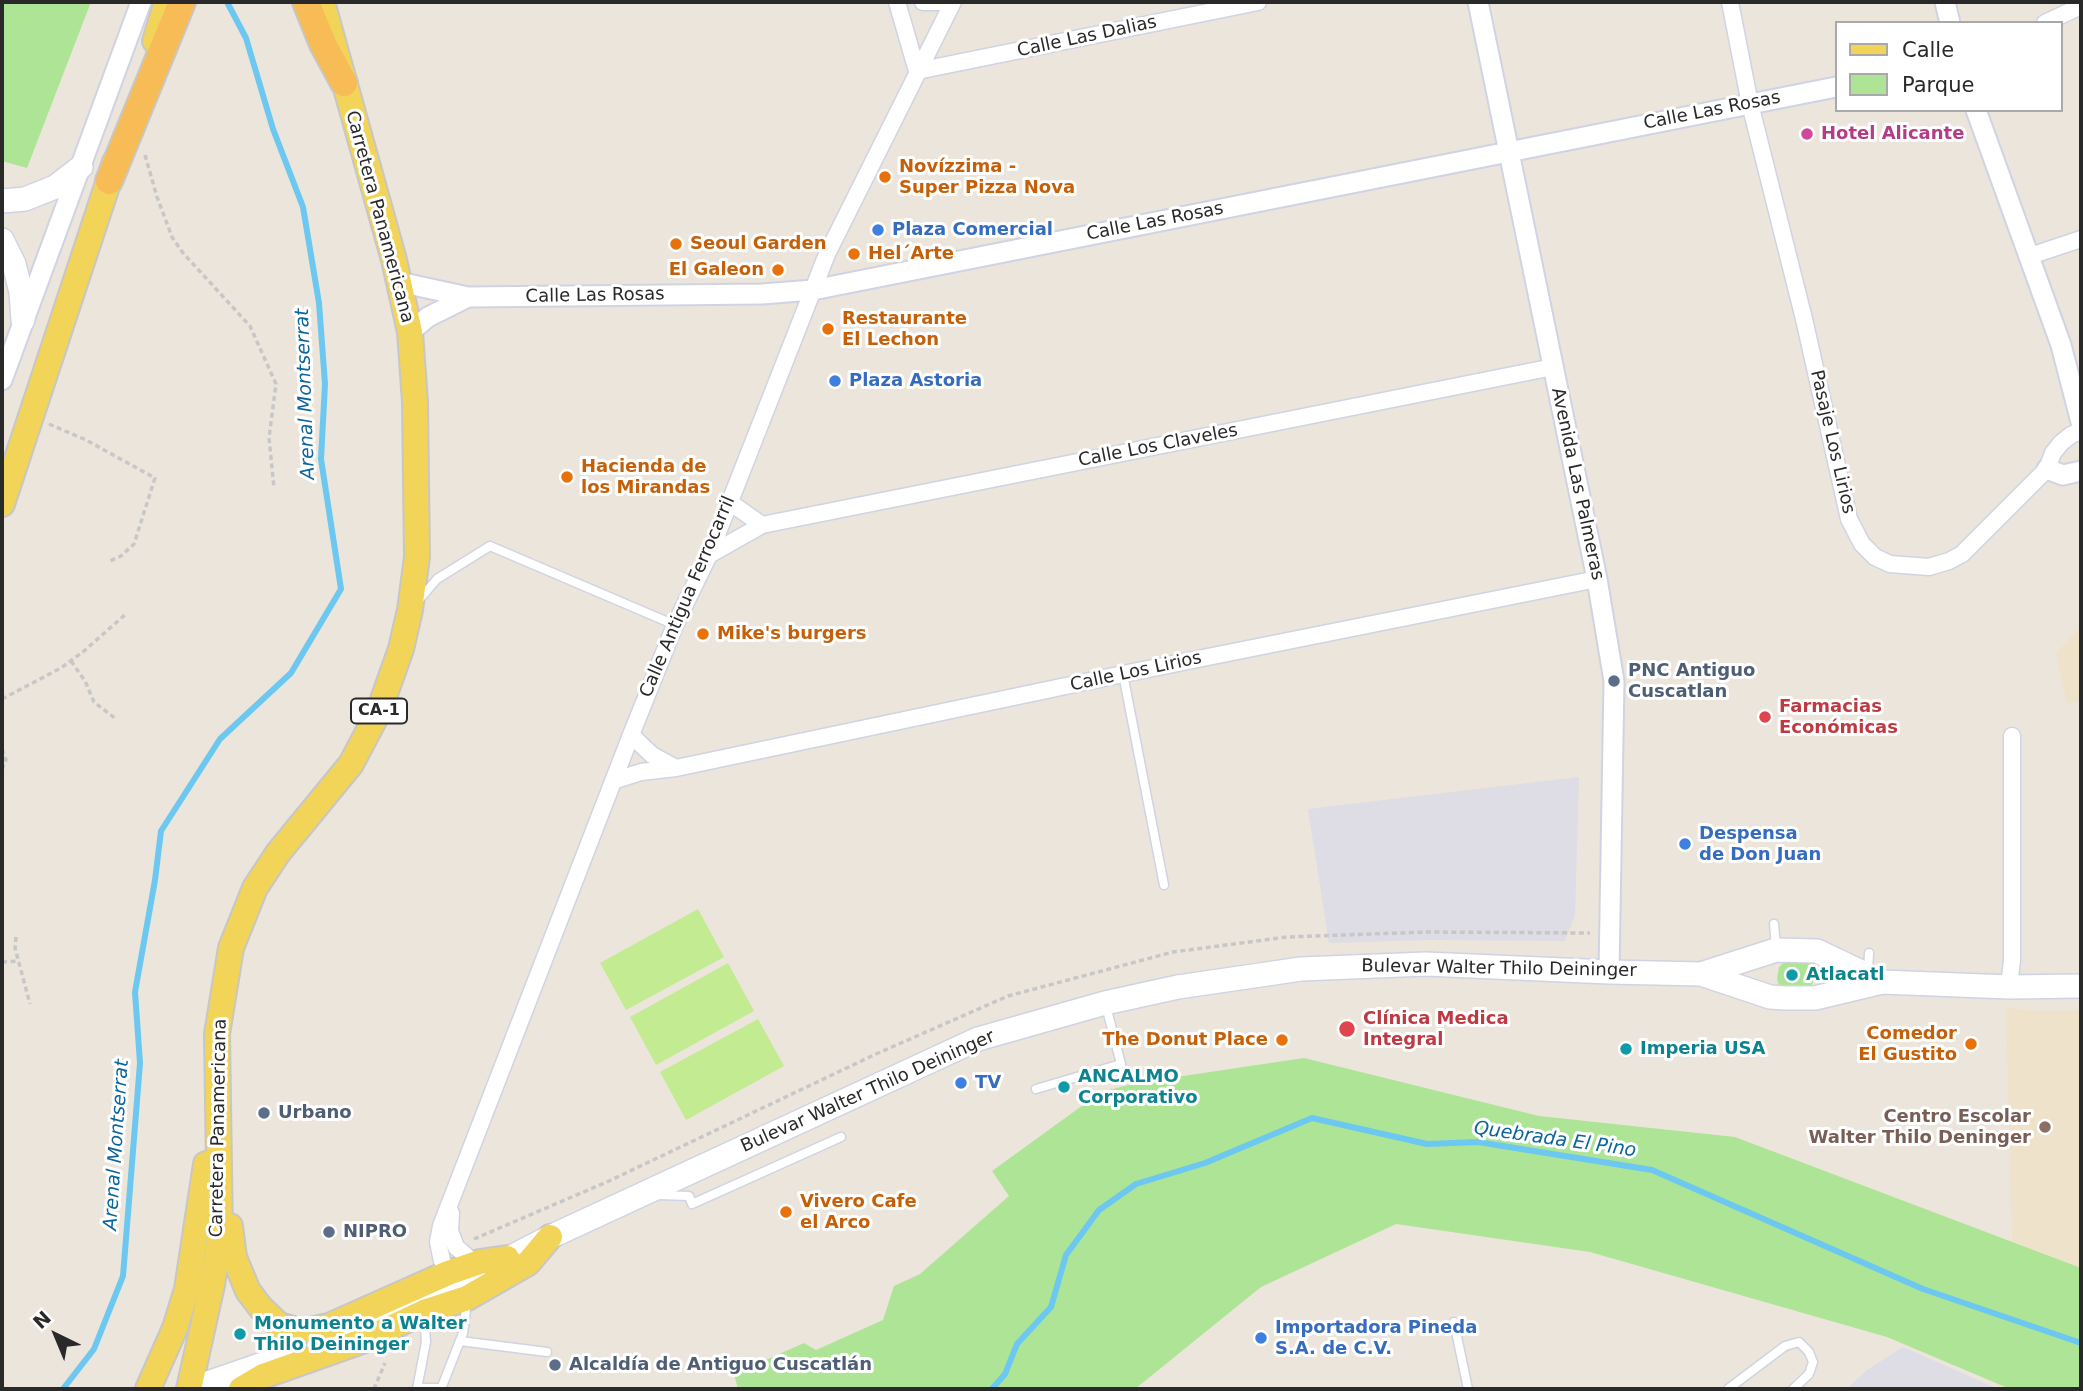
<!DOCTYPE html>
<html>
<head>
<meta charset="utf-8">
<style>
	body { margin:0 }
	#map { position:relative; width:2083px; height:1391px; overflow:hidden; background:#ece5db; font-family:"DejaVu Sans",sans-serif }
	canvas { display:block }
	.frame { position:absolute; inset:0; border:4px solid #292929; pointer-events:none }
	.legend { position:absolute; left:1835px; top:21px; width:228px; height:91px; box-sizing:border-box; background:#fff; border:2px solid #a9a9a9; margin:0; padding:9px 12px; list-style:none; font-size:21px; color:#292929 }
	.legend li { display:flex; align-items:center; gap:14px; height:35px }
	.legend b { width:35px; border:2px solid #a9a9a9 }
	.north { position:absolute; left:21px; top:1300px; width:70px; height:70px; -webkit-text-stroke:5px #fff; paint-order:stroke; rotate:317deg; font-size:19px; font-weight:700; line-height:28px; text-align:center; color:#292929 }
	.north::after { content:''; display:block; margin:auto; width:24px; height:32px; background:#292929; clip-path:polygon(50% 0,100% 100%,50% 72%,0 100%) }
</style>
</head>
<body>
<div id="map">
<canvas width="2083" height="1391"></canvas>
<div class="frame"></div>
<ul class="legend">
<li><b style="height:9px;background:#f2d459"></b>Calle</li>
<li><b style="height:19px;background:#aee496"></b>Parque</li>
</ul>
<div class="north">N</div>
</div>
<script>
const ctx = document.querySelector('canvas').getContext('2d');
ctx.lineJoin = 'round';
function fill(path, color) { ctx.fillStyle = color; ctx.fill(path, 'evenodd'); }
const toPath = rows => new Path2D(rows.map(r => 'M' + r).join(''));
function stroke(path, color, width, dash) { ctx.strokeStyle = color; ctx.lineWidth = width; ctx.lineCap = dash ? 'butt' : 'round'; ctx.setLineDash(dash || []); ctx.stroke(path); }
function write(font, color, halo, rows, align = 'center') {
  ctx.font = font + ' "DejaVu Sans",sans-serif'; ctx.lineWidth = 6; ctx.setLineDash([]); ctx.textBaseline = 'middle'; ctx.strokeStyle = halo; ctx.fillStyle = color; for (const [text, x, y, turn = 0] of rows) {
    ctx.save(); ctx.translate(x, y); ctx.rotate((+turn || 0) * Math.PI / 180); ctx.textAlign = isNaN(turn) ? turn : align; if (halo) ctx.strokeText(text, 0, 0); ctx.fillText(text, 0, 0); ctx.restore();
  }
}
fill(toPath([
	[1579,777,1575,915,1565,941,1430,940,1329,943,1308,809],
	[1903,1347,1998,1389,1847,1389,1867,1370]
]), '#dedce4');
fill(toPath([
	[2081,627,2081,700,2067,704,2056,653],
	[2006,1008,2038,1011,2081,1010,2081,1268,2012,1242]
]), '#eee3ca');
fill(toPath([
	[2,2,91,2,27,168,2,161],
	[1788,958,1807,959,1811,963,1816,975,1811,987,1783,990,1779,985,1777,979,1779,967],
	[1304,1058,1539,1116,1735,1137,2081,1268,2081,1389,2010,1389,1887,1337,1590,1252,1396,1224,1261,1287,1135,1389,738,1389,734,1374,804,1343,816,1350,883,1320,894,1286,920,1274,1009,1196,992,1171,1101,1092,1136,1083]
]), '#aee496');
fill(toPath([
	[698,909,724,957,626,1010,600,963],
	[728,963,754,1011,656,1065,630,1017],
	[758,1019,784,1066,686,1120,660,1072]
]), '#c2eb92');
stroke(toPath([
	[63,1389,94,1349,123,1276,140,1063,135,992,155,880,161,831,220,739,291,673,341,589,321,459,325,384,319,303,303,207,273,129,246,38,227,2],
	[992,1389,1005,1374,1017,1344,1051,1307,1066,1255,1099,1210,1136,1184,1205,1163,1312,1118,1427,1144,1478,1142,1652,1170,1923,1289,2081,1343]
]), '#6cc8f0', 6);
const service = toPath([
	[419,600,437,579,490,546,675,625],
	[1123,674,1164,885],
	[1774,924,1776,947],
	[1868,971,1869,953],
	[1036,1089,1121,1064,1106,1006],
	[657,1195,689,1196,692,1204,841,1137],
	[1454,1322,1468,1389],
	[460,1341,547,1352],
	[417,1388,441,1388],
	[417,1389,426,1342,424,1315],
	[441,1389,463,1333,467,1302],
	[1728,1389,1785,1346,1799,1342,1809,1352,1813,1362,1809,1374,1793,1389]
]);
const minor = toPath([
	[897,2,917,71,1258,2],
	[923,2,944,2],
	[1730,2,1750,104,1804,319,1849,519,1862,544,1875,557,1890,564,1929,567,1949,561,1962,554,2047,469,2053,453,2061,443,2071,435,2081,431],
	[2045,23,2081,6],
	[2030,256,2081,239],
	[728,501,762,525],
	[709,555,762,525,1553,367],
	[631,735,652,755,676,768],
	[613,781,641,772,676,768,1123,674,1597,579],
	[2009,987,2012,960,2012,736],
	[451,1213,450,1231,456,1247,471,1260,480,1262],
	[451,1279,442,1261,438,1242,441,1226,631,735,675,625,709,555,827,254,953,2]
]);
const tertiary = toPath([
	[1478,2,1597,579,1614,681,1609,972],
	[1945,2,1950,23],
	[1976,110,2061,345,2081,422],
	[399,282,468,297,762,294,813,290,1836,87],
	[410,332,428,317,468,297],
	[2,380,141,2],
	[2047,469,2063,475,2081,471]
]);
const secondary = toPath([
	[2,201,25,199,55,187,81,167],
	[2,240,14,264,21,292,23,320],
	[1701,974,1770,997,1785,998,1815,998,1882,982,2009,987,2081,986],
	[319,1345,455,1286,550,1237,978,1039,1105,1003,1178,987,1301,969,1426,964,1609,972,1701,974,1776,950,1817,951,1882,982],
	[190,1389,283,1357]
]);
const primary = toPath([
	[155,41,167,2],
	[2,504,115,162],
	[230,1226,234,1257,248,1291,261,1308,279,1325,296,1330,310,1330,329,1326,448,1273,480,1262,507,1258],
	[148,1389,175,1328,187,1289,206,1164],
	[189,1389,212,1285,220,1235,217,1034,231,948,255,888,278,853,351,764,379,711,401,649,410,610,417,557,415,402,410,332,394,260,322,2],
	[241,1389,263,1376,362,1341,424,1312,467,1298,528,1263,550,1237]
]);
const trunk = toPath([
	[306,2,323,44,344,83],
	[109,181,182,2]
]);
stroke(service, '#d0d3e3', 11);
stroke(minor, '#d0d3e3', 19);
stroke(tertiary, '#d0d3e3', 23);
stroke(secondary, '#d0d3e3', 26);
stroke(primary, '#c7c7c7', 28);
stroke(trunk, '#c7c7c7', 30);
stroke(toPath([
	[145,155,157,197,172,237,183,253,250,326,276,384,269,438,274,488],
	[49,424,86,440,155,478,134,544,121,556,108,562],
	[71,661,85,681,94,702,116,719],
	[2,699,61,668,84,651,127,613],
	[2,749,6,760,2,769],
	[16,937,15,948,30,1004],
	[2,962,19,961],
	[474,1239,609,1181,876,1054,1008,996,1173,952,1287,937,1426,932,1590,933],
	[374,1389,385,1363]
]), '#c7c7c7', 3.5, [5, 3.5]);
stroke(service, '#fff', 8);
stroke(minor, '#fff', 16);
stroke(tertiary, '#fff', 19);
stroke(secondary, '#fff', 23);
stroke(primary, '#f2d459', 24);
stroke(trunk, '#f8bc56', 26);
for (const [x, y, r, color] of [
	[1807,134,7,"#d1479c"],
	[885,177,7,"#e8710a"],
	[878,230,7,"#3f7fe0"],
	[676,244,7,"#e8710a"],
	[854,254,7,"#e8710a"],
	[778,270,7,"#e8710a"],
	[828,329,7,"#e8710a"],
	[835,381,7,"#3f7fe0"],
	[567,477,7,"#e8710a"],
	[703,634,7,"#e8710a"],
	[1614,681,7,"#5c6f8a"],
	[1765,717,7,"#e0444e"],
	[1685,844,7,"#3f7fe0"],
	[1792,975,7,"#0f9aa8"],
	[1347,1029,9,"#e0444e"],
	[1282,1040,7,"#e8710a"],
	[1971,1044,7,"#e8710a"],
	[1626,1049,7,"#0f9aa8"],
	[961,1083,7,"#3f7fe0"],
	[1064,1087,7,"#0f9aa8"],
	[264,1113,7,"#5c6f8a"],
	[2045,1127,7,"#8d6e63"],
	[786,1212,7,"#e8710a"],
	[329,1232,7,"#5c6f8a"],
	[240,1334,7,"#0f9aa8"],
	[1261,1338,7,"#3f7fe0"],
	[555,1365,7,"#5c6f8a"]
]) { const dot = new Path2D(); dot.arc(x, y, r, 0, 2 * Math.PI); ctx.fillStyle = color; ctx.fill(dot); stroke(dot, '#fff', 2.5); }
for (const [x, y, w] of [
	[379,711,56]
]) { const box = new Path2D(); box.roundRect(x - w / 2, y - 12.5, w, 25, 5); ctx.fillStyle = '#fff'; ctx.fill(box); stroke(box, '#292929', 2); }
write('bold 16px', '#292929', null, [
	["CA-1",379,711]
]);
write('18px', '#292929', '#fff', [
	["Calle Las Dalias",1087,37,-12],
	["Calle Las Rosas",1712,111,-11],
	["Carretera Panamericana",379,217,75],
	["Calle Las Rosas",1155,222,-11],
	["Calle Las Rosas",595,296,-1],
	["Pasaje Los Lirios",1832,442,77],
	["Calle Los Claveles",1158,446,-11],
	["Avenida Las Palmeras",1577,484,78],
	["Calle Antigua Ferrocarril",688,597,-67],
	["Calle Los Lirios",1136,672,-12],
	["Bulevar Walter Thilo Deininger",1499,969,1],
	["Bulevar Walter Thilo Deininger",868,1092,-24],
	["Carretera Panamericana",219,1128,-89]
]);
write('bold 18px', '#b23c85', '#fff', [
	["Hotel Alicante",1821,134]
], 'left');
write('bold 18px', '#c56008', '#fff', [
	["Novízzima -",899,167],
	["Super Pizza Nova",899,188],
	["Seoul Garden",690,244],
	["Hel´Arte",868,254],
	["El Galeon",764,270,"right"],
	["Restaurante",842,319],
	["El Lechon",842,340],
	["Hacienda de",581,467],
	["los Mirandas",581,488],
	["Mike's burgers",717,634],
	["Comedor",1957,1034,"right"],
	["El Gustito",1957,1055,"right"],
	["The Donut Place",1268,1040,"right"],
	["Vivero Cafe",800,1202],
	["el Arco",800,1223]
], 'left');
write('bold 18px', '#366cbe', '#fff', [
	["Plaza Comercial",892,230],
	["Plaza Astoria",849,381],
	["Despensa",1699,834],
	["de Don Juan",1699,855],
	["TV",975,1083],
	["Importadora Pineda",1275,1328],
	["S.A. de C.V.",1275,1349]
], 'left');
write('bold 18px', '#4e5e75', '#fff', [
	["PNC Antiguo",1628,671],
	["Cuscatlan",1628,692],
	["Urbano",278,1113],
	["NIPRO",343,1232],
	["Alcaldía de Antiguo Cuscatlán",569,1365]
], 'left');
write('bold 18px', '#be3a42', '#fff', [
	["Farmacias",1779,707],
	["Económicas",1779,728],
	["Clínica Medica",1363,1019],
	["Integral",1363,1040]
], 'left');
write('bold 18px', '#0d838f', '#fff', [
	["Atlacatl",1806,975],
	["Imperia USA",1640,1049],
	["ANCALMO",1078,1077],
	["Corporativo",1078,1098],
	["Monumento a Walter",254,1324],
	["Thilo Deininger",254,1345]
], 'left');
write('bold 18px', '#785e54', '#fff', [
	["Centro Escolar",2031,1117],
	["Walter Thilo Deninger",2031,1138]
], 'right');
write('italic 19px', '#0b659c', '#fff', [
	["Arenal Montserrat",306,394,-92],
	["Quebrada El Pino",1555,1140,8],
	["Arenal Montserrat",117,1145,-86]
]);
</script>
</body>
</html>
